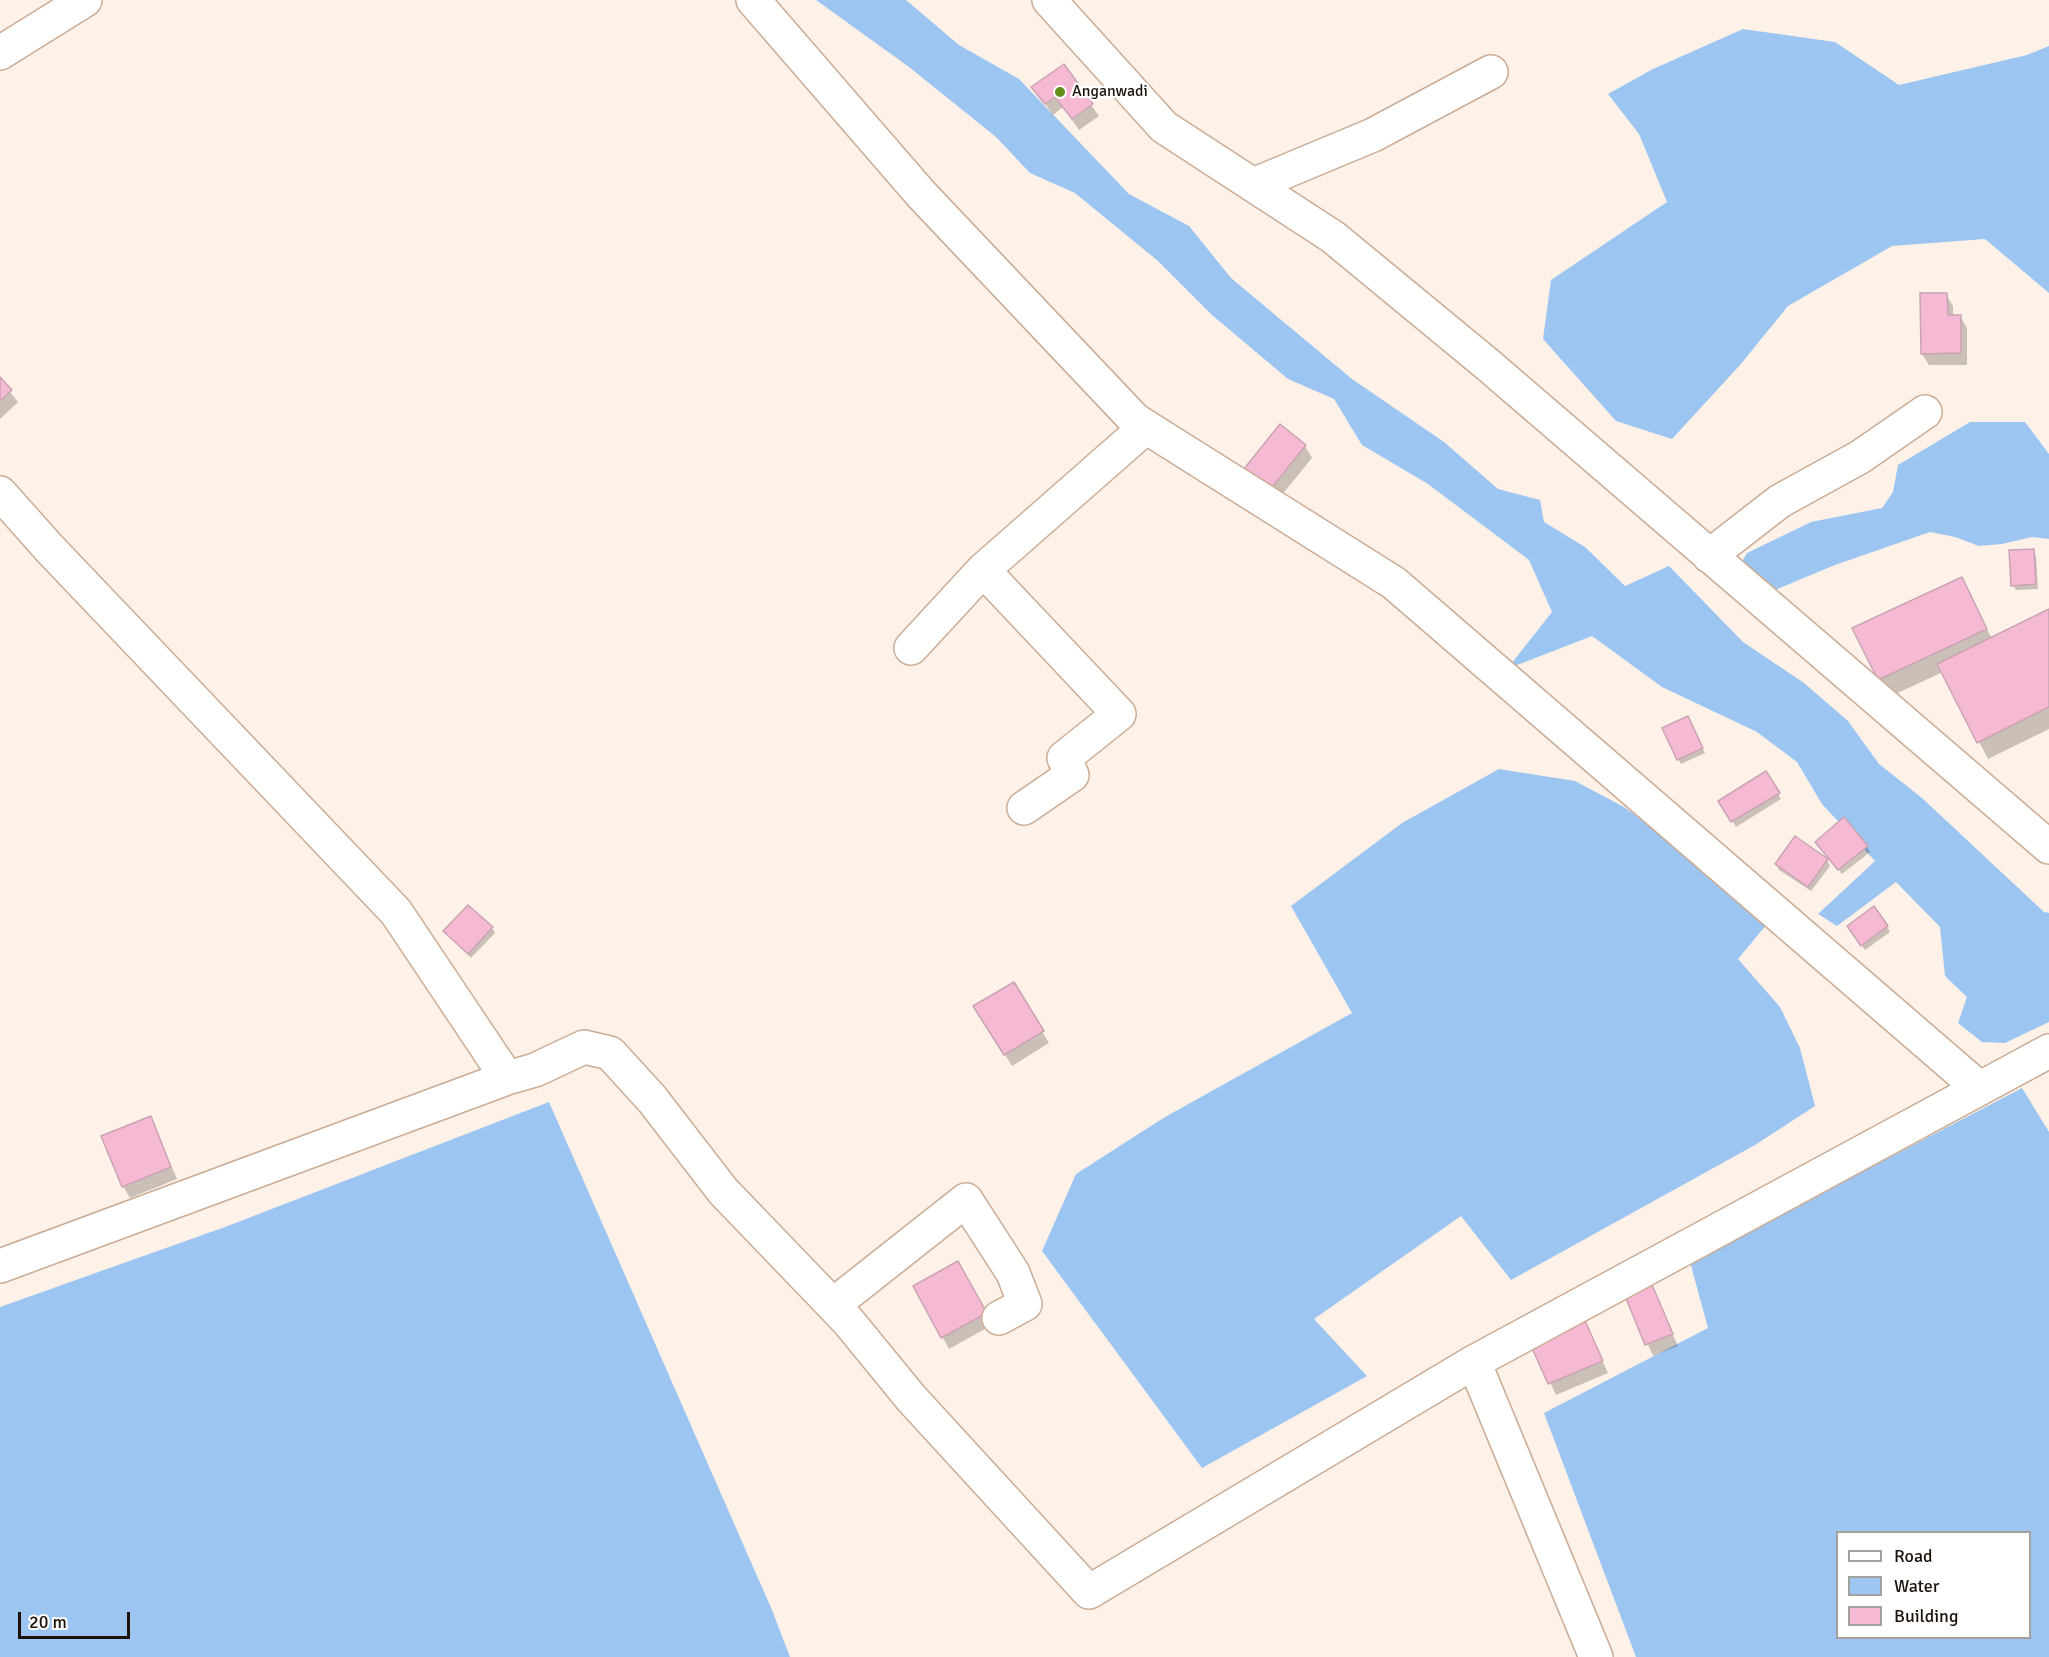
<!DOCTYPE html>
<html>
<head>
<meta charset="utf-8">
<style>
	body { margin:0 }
	#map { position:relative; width:2049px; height:1657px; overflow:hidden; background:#fef1e7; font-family:Signika,sans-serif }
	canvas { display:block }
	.legend { position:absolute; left:1836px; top:1531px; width:195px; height:108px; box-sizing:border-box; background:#fff; border:2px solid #a4a09d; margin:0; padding:8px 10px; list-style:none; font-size:18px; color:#1c1209 }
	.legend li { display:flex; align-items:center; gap:12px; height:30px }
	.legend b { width:30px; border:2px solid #a4a09d }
	.scale { position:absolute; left:18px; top:1612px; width:112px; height:27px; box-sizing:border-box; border:3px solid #1c1209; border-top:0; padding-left:8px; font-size:18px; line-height:21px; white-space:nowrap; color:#1c1209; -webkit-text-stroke:4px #fff; paint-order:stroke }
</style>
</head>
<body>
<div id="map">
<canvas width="2049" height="1657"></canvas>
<ul class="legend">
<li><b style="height:8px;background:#fff"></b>Road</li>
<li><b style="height:16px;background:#9cc5f2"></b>Water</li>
<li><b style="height:16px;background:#f6b9d4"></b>Building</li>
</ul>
<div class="scale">20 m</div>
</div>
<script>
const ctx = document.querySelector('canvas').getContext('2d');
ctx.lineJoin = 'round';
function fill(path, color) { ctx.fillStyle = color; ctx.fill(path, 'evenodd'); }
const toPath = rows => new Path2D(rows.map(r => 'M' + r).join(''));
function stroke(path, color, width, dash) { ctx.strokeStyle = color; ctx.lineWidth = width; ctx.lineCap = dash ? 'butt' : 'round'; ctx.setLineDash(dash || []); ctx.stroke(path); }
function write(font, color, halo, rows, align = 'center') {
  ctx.font = font + ' Signika,sans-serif'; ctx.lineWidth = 4.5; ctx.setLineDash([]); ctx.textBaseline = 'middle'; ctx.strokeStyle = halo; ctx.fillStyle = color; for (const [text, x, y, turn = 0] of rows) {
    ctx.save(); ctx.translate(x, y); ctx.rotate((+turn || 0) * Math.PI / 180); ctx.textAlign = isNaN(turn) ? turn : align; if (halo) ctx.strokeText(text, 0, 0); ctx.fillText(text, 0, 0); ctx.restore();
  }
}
fill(toPath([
	[816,0,906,0,959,45,1019,79,1129,194,1189,226,1231,278,1352,379,1444,442,1498,489,1540,500,1544,522,1585,547,1625,586,1669,566,1743,642,1804,683,1848,721,1879,764,1922,798,2044,912,2049,913,2049,1022,2005,1043,1982,1042,1958,1023,1967,997,1945,976,1940,927,1896,882,1837,926,1818,914,1875,861,1822,804,1797,762,1757,732,1662,687,1592,636,1507,669,1552,612,1529,560,1428,484,1362,445,1334,399,1288,379,1212,315,1158,261,1075,193,1030,173,996,137,909,67],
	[1743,29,1835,42,1899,85,2027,55,2049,46,2049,293,1985,239,1892,246,1788,306,1740,365,1672,439,1616,421,1543,339,1551,280,1667,202,1639,134,1608,94,1653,69],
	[1970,422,2025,422,2049,454,2049,539,2032,537,2002,544,1979,546,1955,537,1930,532,1835,565,1770,592,1739,567,1747,553,1811,522,1882,508,1893,492,1898,465],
	[1499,769,1575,781,1624,807,1743,892,1772,918,1738,959,1780,1007,1800,1048,1815,1106,1755,1145,1511,1280,1461,1216,1314,1319,1367,1376,1202,1468,1042,1251,1076,1174,1165,1117,1352,1013,1291,906,1402,823],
	[2022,1088,2049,1132,2049,1657,1636,1657,1544,1413,1708,1328,1690,1262],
	[1838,1532,2030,1532,2030,1638,1838,1638],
	[549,1102,772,1610,790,1657,0,1657,0,1307,225,1227]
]), '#9cc5f2');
fill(toPath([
	[1063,66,1099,116,1079,130,1063,107,1053,115,1033,87],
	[1946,294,1953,306,1953,316,1960,316,1967,328,1967,365,1929,365,1922,354],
	[0,379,18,402,0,419],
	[1280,426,1305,446,1312,458,1272,507,1247,487],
	[2033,550,2036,556,2038,589,2016,590,2013,585],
	[1962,579,1992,639,2049,611,2049,729,1988,759,1943,672,1889,697,1879,680],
	[1690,723,1705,753,1681,764,1678,759],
	[1766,774,1781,799,1736,827,1720,801],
	[1820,847,1867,847,1870,852,1842,874],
	[1827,860,1830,866,1811,891,1779,870,1776,864],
	[1887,926,1890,932,1865,950,1852,931],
	[492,928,495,933,471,958,445,931],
	[1013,984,1049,1043,1012,1066,982,1018],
	[150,1118,177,1179,130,1198,123,1186],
	[957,1263,992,1325,949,1349,915,1287],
	[1649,1282,1678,1346,1653,1356,1625,1292],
	[1583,1318,1608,1373,1556,1395,1530,1340]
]), '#0003');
const building = toPath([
	[1064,64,1093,104,1072,119,1055,97,1045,104,1031,87,1064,64],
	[1920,293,1947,293,1948,315,1961,315,1961,353,1921,354,1920,293],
	[0,377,12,390,0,401,0,377],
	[1280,424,1306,445,1265,496,1239,475,1280,424],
	[2034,549,2036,584,2011,586,2009,550,2034,549],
	[1962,577,1987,629,1878,680,1852,628,1962,577],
	[2049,609,2049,707,1977,743,1937,664,2049,609],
	[1688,716,1703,748,1677,760,1662,728,1688,716],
	[1766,771,1780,793,1731,822,1718,801,1766,771],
	[1844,817,1868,846,1838,870,1815,842,1844,817],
	[1795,836,1828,859,1808,887,1775,864,1795,836],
	[468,905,493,927,468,954,443,931,468,905],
	[1874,906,1888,926,1861,946,1847,926,1874,906],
	[1014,982,1044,1031,1004,1055,973,1006,1014,982],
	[151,1116,171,1167,122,1187,101,1136,151,1116],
	[958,1261,987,1313,941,1338,913,1286,958,1261],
	[1650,1280,1673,1334,1645,1345,1623,1291,1650,1280],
	[1583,1316,1603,1361,1548,1384,1528,1339,1583,1316]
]);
fill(building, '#f6b9d4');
stroke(building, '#c9a4b3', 1.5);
const minor = toPath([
	[753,0,921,194,1135,420,1394,583,1979,1088],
	[1049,0,1164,127,1333,237,1487,364,2049,847],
	[0,53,85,0],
	[1253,185,1373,135,1491,72],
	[0,493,49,548,396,912,507,1078,0,1266],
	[1709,556,1780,501,1860,457,1925,412],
	[911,648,983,570],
	[1024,808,1072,775,1064,758,1119,714,983,570,1146,427],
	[507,1078,535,1070,584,1047,610,1053,652,1099,723,1191,848,1321,911,1398,1089,1592,1474,1362,2049,1051],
	[833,1305,966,1200,1013,1273,1025,1304,999,1318],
	[1474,1362,1596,1657]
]);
stroke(minor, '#cbac94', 36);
stroke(minor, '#fff', 33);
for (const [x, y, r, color] of [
	[1060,92,6,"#648c19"]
]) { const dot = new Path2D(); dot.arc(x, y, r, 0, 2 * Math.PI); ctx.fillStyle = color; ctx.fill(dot); stroke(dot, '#fff', 2); }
write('16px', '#1c1209', '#fff', [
	["Anganwadi",1072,92]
], 'left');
</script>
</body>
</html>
